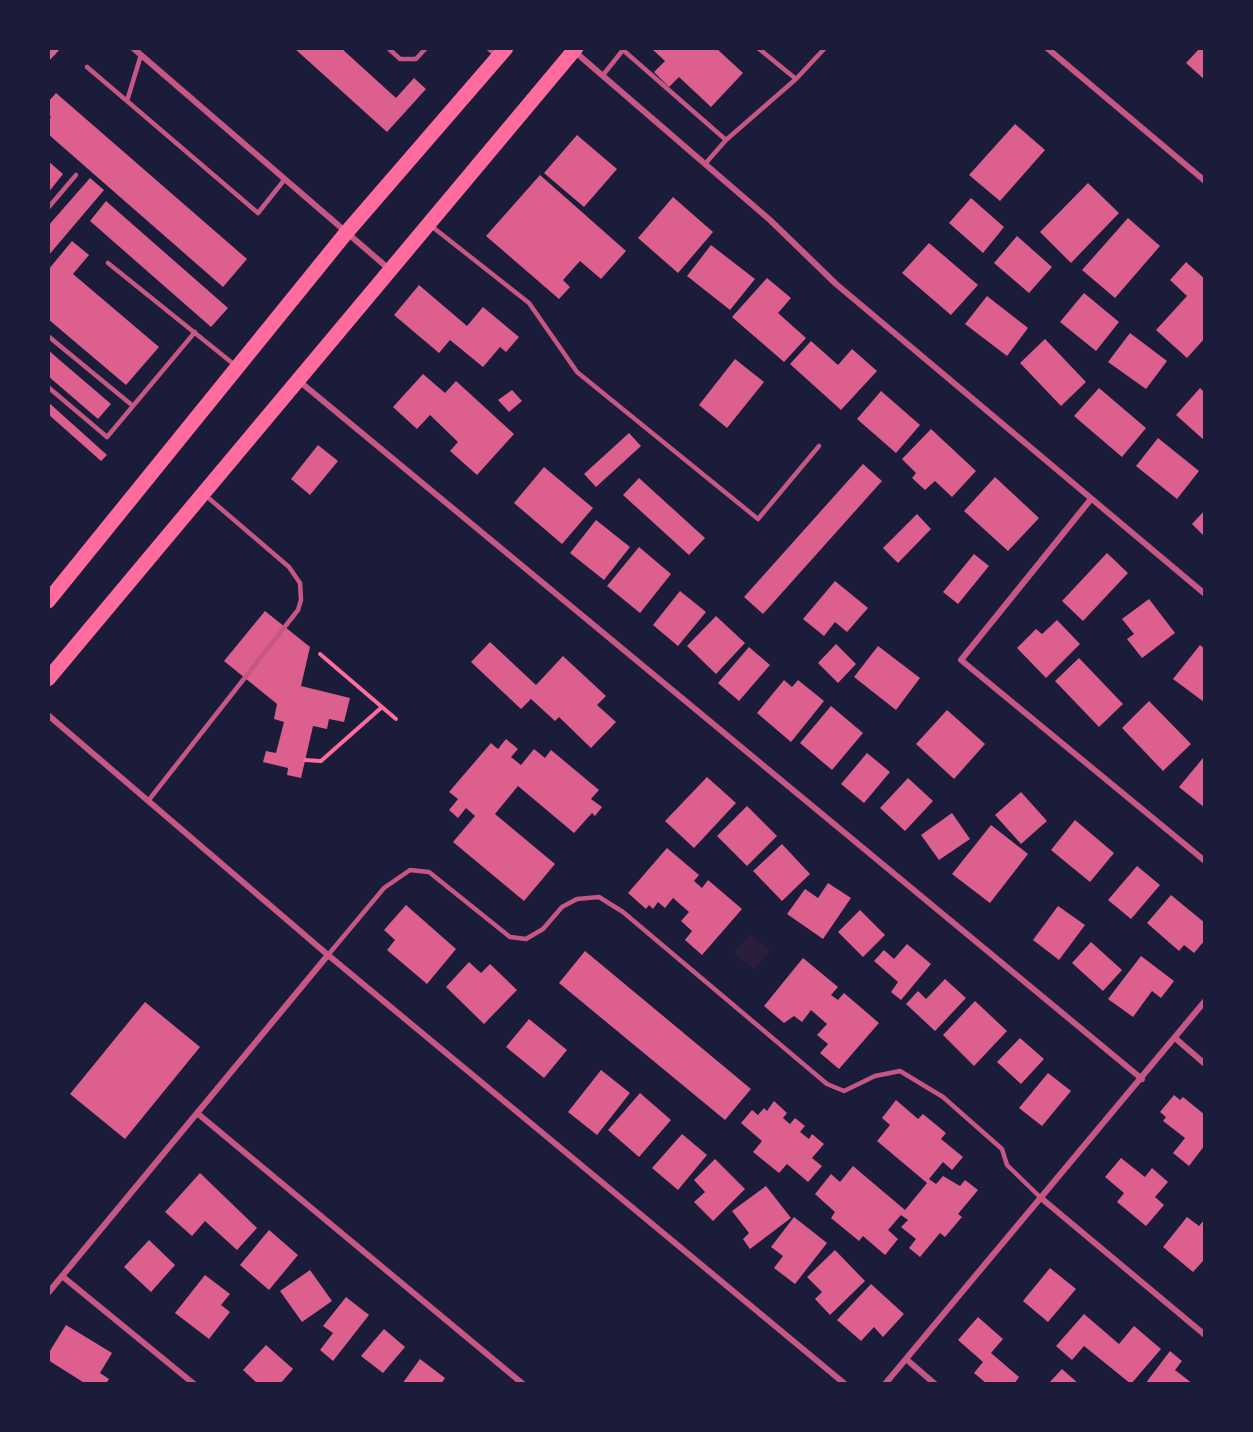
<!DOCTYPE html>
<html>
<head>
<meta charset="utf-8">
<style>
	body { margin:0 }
	#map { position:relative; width:1253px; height:1432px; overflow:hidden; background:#1b1b3a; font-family:"Sofia Sans Condensed",sans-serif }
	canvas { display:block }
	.frame { position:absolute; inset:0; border:50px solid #1b1b3a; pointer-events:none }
</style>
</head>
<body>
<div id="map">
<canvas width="1253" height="1432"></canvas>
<div class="frame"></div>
</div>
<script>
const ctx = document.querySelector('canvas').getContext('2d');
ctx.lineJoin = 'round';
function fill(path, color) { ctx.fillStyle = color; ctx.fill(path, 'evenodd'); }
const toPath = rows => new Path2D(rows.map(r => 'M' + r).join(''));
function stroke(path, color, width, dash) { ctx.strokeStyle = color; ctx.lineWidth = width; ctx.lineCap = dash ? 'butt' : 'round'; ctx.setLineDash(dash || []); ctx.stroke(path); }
fill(toPath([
	[750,934,770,950,755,970,734,953]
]), '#2a1e3b');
fill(toPath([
	[48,48,61,48,48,62],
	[294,48,341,48,396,98,414,78,426,89,387,132],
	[651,48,716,48,743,73,711,107,679,77,669,87,654,72,665,61],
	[1200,48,1205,48,1205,80,1186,63],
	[56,93,247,259,223,287,48,134,48,121,51,117,48,114,48,102],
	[1015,124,1045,150,1000,201,969,175],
	[577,135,617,169,584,207,544,173],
	[48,161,63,174,48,193],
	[540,175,626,251,601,279,580,261,563,280,570,287,559,299,486,236],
	[90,178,104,190,48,256,48,226],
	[1088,183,1119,213,1071,263,1040,232],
	[673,197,713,232,678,273,638,238],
	[971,198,1004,227,983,253,949,223],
	[106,201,228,308,211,327,90,221],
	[1128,218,1160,246,1115,298,1082,270],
	[1017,236,1052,267,1029,293,994,263],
	[72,241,89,255,73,274,159,347,126,385,48,319,48,270],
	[929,243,978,285,951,315,902,273],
	[711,245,755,279,730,310,687,276],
	[1186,262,1205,279,1205,338,1187,358,1156,330,1187,296,1170,280],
	[767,278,791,298,778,313,806,338,784,362,732,317],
	[419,285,467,326,483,307,519,337,506,352,500,347,483,367,450,340,439,353,394,315],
	[1084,293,1119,322,1096,351,1060,322],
	[987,296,1028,328,1007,356,965,324],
	[1130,333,1167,361,1146,389,1108,362],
	[1045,339,1086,382,1061,406,1020,363],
	[811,341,838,365,852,349,877,371,841,410,790,364],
	[48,350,111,404,98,419,48,376],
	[735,359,764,382,727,428,699,405],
	[423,374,445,393,456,381,514,434,477,475,450,451,458,442,430,415,417,429,393,407],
	[1099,388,1146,428,1122,457,1074,416],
	[1200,388,1205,393,1205,441,1176,415],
	[512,390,522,401,509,412,498,400],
	[881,391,920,425,896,453,857,419],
	[48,402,107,455,101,461,48,414],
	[931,429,976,471,952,497,935,481,925,490,912,478,916,473,902,459],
	[629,433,641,446,596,487,584,474],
	[1158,438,1199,471,1177,499,1136,466],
	[318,445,338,461,310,495,291,479],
	[863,464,882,481,763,614,744,597],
	[544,467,593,508,562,544,514,503],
	[995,477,1039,518,1008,551,964,511],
	[639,478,705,538,689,555,623,495],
	[1205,510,1205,537,1192,524],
	[917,514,931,529,898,563,883,548],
	[596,520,630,547,604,580,570,553],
	[639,547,671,574,640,613,607,586],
	[1107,553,1128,573,1083,621,1062,601],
	[974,554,989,566,958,604,943,592],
	[835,581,868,608,847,632,835,622,824,636,803,619],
	[680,591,706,612,678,646,653,625],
	[1149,599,1175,633,1142,658,1127,639,1134,634,1122,619],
	[265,611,310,647,301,686,350,698,344,722,329,719,327,729,313,726,301,778,287,775,288,768,263,762,266,751,276,753,284,722,274,719,277,704,224,661],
	[716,616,745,643,716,674,687,646],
	[1057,620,1080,644,1046,678,1017,648,1036,629,1042,634],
	[490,642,536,685,563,656,606,696,597,705,616,722,591,748,559,717,555,721,531,699,521,709,471,662],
	[836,644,856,664,838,683,818,663],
	[1200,645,1205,649,1204,702,1173,679],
	[878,646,920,678,896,710,854,677],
	[749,647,770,665,739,701,718,683],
	[1079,658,1123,704,1099,727,1055,681],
	[784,680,792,687,798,680,824,701,791,742,757,713],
	[1149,701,1191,744,1163,771,1122,728],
	[831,706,863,733,832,770,800,743],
	[947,710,985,744,954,779,916,744],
	[506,739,518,749,511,757,521,765,534,749,545,758,551,750,599,790,591,799,602,807,595,816,592,813,574,833,518,786,495,814,555,864,524,901,453,842,475,816,466,808,458,818,449,810,458,799,449,792,491,743,498,749],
	[867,753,890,772,864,803,841,784],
	[1203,758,1205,760,1205,808,1179,787],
	[707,777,736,803,694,848,665,821],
	[908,778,933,801,905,831,880,808],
	[1021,792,1047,821,1021,844,995,815],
	[747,806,777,836,747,866,717,836],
	[952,813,970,839,939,860,921,835],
	[1075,820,1114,853,1090,882,1051,850],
	[991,825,1028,854,990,903,952,874],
	[782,844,810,874,782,901,753,871],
	[667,848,699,875,694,881,702,888,708,880,742,909,702,955,685,940,692,931,681,921,689,912,673,898,665,908,658,902,653,909,649,905,646,909,628,893],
	[1137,866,1160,885,1131,919,1108,900],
	[828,883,851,898,823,939,787,914,805,889,818,898],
	[1171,895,1205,923,1205,940,1194,953,1184,945,1179,951,1147,923],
	[406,905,456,949,427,984,387,950,395,940,384,930],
	[1058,906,1085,925,1059,960,1033,940],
	[860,910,885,935,863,957,838,932],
	[1091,942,1122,970,1103,991,1072,963],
	[907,944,931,964,901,1000,891,992,898,982,874,961,884,950,894,959],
	[585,951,751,1089,725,1120,559,983],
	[1141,956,1174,981,1161,998,1152,991,1133,1017,1108,999],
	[803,958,838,987,831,995,838,1000,844,993,879,1023,839,1069,820,1053,828,1044,817,1035,827,1024,811,1010,802,1022,794,1016,784,1023,764,1006],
	[469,962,481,973,490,964,517,990,484,1024,446,987],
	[945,979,966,998,935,1031,906,1004,918,991,926,999],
	[975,1001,1007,1031,974,1066,943,1035],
	[145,1002,200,1047,125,1139,70,1094],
	[529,1019,567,1050,544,1078,506,1047],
	[1020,1038,1044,1059,1021,1084,997,1062],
	[601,1070,630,1093,597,1135,568,1112],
	[1048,1073,1071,1091,1042,1126,1019,1108],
	[640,1093,671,1120,639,1157,608,1130],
	[1174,1095,1180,1100,1183,1097,1205,1115,1205,1145,1189,1166,1173,1153,1185,1138,1163,1121,1166,1117,1160,1112],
	[896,1100,918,1119,923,1114,946,1133,941,1139,963,1157,952,1170,943,1162,929,1179,936,1184,943,1176,960,1186,965,1180,978,1190,958,1214,962,1217,945,1237,940,1233,920,1257,909,1248,916,1239,901,1227,908,1220,901,1215,888,1230,898,1239,885,1255,863,1236,859,1241,831,1218,835,1212,815,1194,831,1174,840,1182,853,1166,905,1210,927,1183,877,1141,890,1125,882,1118],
	[774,1101,787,1113,783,1118,790,1124,795,1118,805,1126,800,1132,809,1139,812,1134,824,1144,812,1158,822,1166,808,1182,787,1164,779,1173,753,1152,762,1141,741,1123,752,1110,758,1115,764,1108,767,1111],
	[682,1134,707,1155,678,1190,652,1168],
	[1121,1158,1145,1177,1152,1168,1168,1182,1155,1197,1164,1205,1146,1226,1117,1202,1124,1193,1105,1177],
	[715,1159,745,1189,713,1221,694,1202,705,1192,694,1180],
	[200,1173,257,1228,237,1250,205,1221,192,1236,165,1212],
	[766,1186,791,1218,750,1249,743,1239,749,1233,732,1211],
	[794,1217,827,1243,795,1284,774,1268,783,1256,771,1247],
	[1187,1217,1199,1226,1205,1219,1205,1262,1203,1261,1193,1272,1163,1247],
	[269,1230,298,1255,269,1290,240,1265],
	[149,1240,175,1265,151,1292,124,1267],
	[835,1250,865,1281,830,1315,815,1299,822,1292,807,1277],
	[1050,1268,1076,1289,1048,1322,1023,1301],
	[310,1270,332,1301,302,1322,280,1291],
	[205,1275,230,1294,221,1305,230,1312,209,1339,175,1313],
	[871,1284,904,1314,883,1337,874,1327,861,1341,837,1320],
	[346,1297,369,1315,333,1361,320,1350,333,1333,323,1326],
	[1084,1314,1119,1344,1134,1326,1161,1349,1131,1384,1084,1346,1072,1360,1056,1346],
	[978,1317,1003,1339,991,1353,1019,1377,1014,1384,987,1384,974,1373,983,1362,958,1340],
	[66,1325,112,1353,100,1373,109,1379,106,1384,86,1384,48,1360,48,1354],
	[384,1329,405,1347,383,1373,361,1356],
	[266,1345,293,1369,280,1384,258,1384,243,1370],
	[1170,1351,1182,1361,1175,1370,1193,1384,1145,1384],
	[420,1359,445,1378,441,1384,402,1384],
	[1062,1369,1079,1384,1048,1384]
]), '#dd5f8e');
stroke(toPath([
	[320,654,396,719],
	[305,760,321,761,382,707]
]), '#ff6b9d', 4);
stroke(toPath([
	[388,48,400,59,416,59,426,48],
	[488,48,496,55],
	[141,55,127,101,258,213,285,179],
	[87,67,127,101],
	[603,75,623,50,726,140],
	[796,79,825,48],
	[705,164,726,140,796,79,758,48],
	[48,208,76,175],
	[430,225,529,303,577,372,758,519,819,446],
	[108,263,236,366],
	[48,336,133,406],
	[48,387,107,437,195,332],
	[148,801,298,610,301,600,300,583,289,567,205,495],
	[328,955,384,888,410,870,429,872,510,937,526,939,543,929,562,907,577,899,599,897,623,912,827,1084,844,1091,875,1076,900,1071,943,1097,1002,1149,1007,1165,1041,1198]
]), '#c65784', 4.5);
stroke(toPath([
	[133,48,389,269],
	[1047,48,1205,181],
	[574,51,770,220,836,284,1205,594],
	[299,381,1142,1079],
	[1091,499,961,660,1205,861],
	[48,715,328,955,845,1384],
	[1175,1038,1205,1064],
	[197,1113,523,1384],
	[1041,1198,1205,1335],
	[62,1276,194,1384],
	[48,1293,328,955],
	[906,1359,935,1384],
	[885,1384,1205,1001]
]), '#c65784', 6);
stroke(toPath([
	[48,601,346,233,506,48],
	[48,679,576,48]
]), '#ff6b9d', 15);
</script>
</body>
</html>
